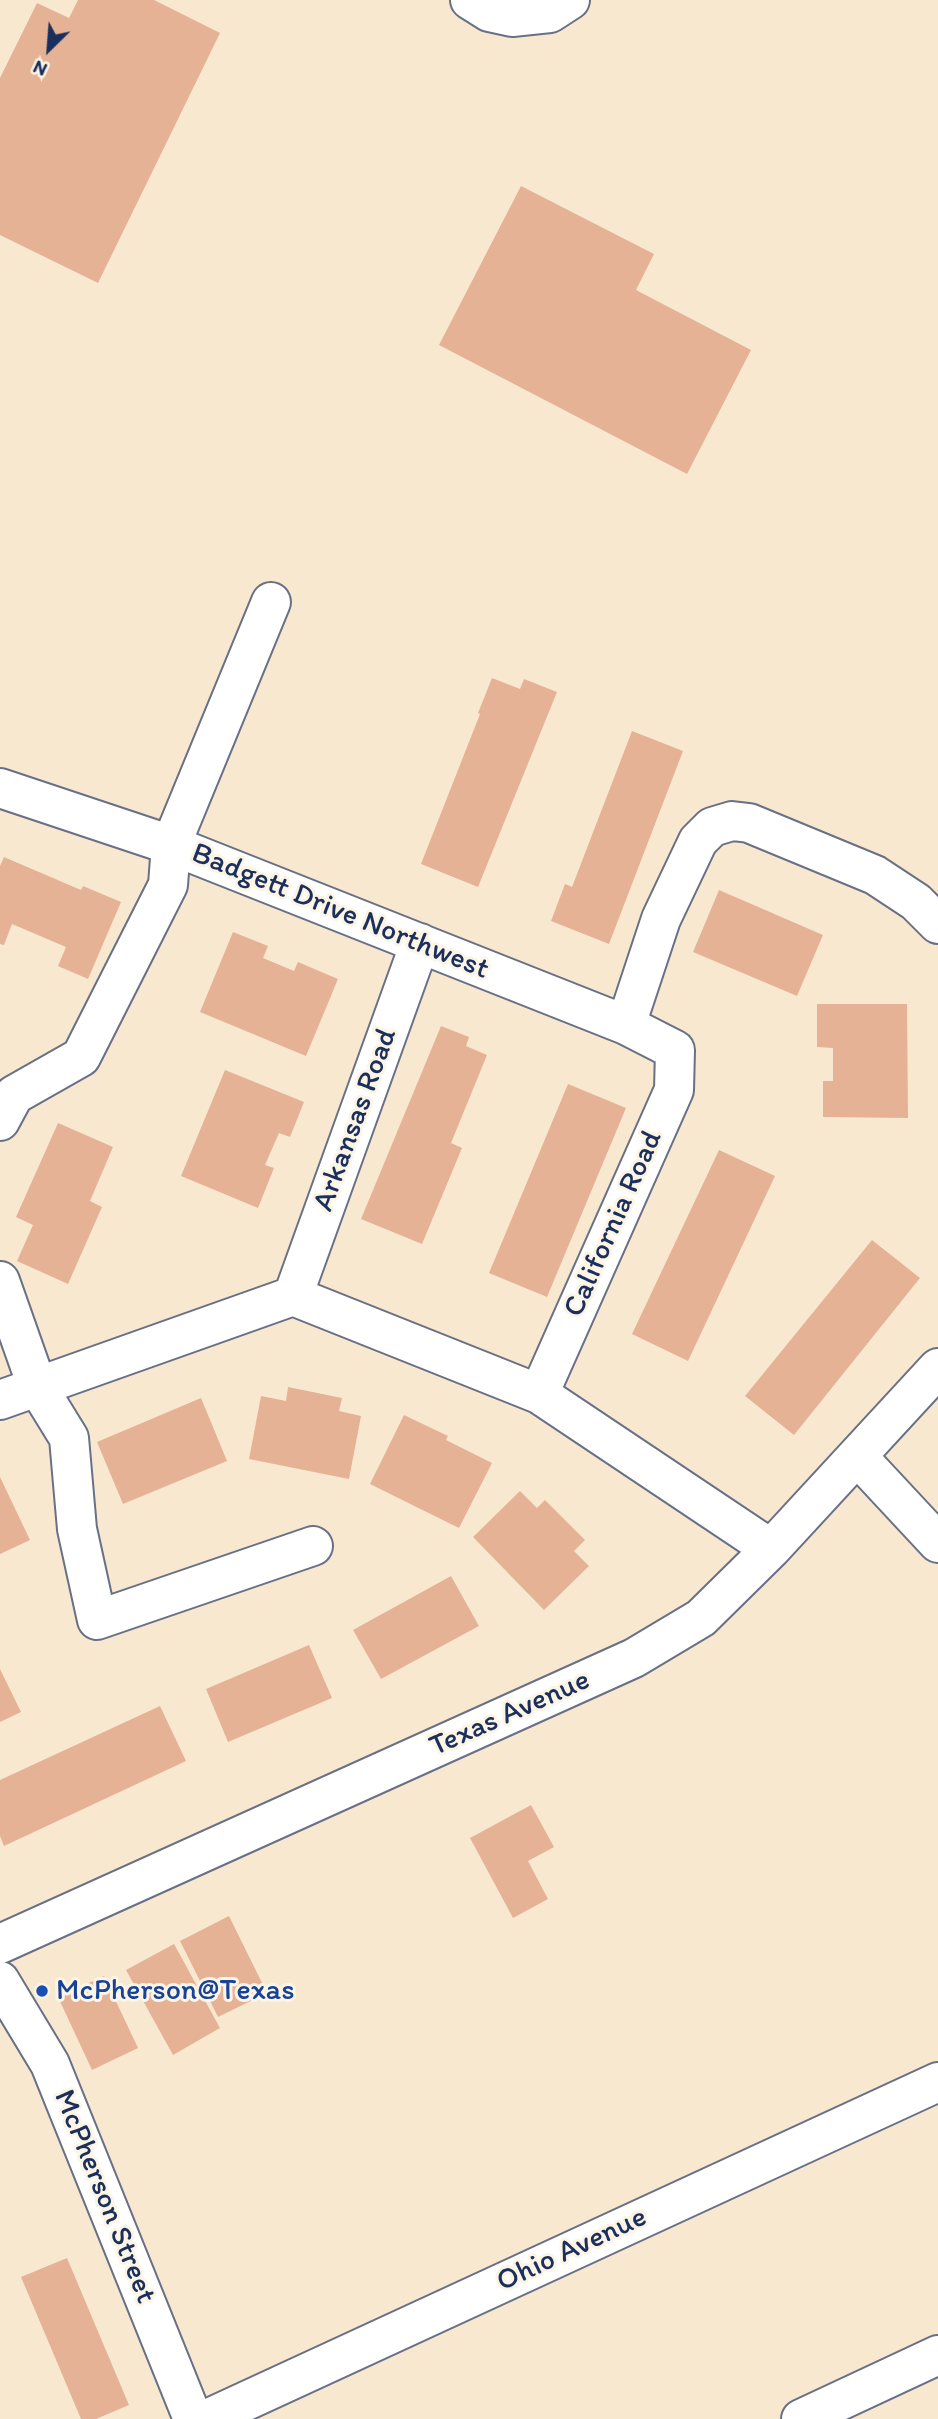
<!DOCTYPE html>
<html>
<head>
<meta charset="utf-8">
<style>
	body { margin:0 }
	#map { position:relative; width:938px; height:2419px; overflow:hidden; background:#f8e8d0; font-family:Itim,sans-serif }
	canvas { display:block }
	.north { position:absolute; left:14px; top:14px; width:70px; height:70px; -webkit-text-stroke:5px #fcf5e5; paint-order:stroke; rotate:205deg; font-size:19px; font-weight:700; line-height:28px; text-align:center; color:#1b2f5e }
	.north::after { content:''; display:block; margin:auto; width:24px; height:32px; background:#1b2f5e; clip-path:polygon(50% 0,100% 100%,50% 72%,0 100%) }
</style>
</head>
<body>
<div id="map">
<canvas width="938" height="2419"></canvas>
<div class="north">N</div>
</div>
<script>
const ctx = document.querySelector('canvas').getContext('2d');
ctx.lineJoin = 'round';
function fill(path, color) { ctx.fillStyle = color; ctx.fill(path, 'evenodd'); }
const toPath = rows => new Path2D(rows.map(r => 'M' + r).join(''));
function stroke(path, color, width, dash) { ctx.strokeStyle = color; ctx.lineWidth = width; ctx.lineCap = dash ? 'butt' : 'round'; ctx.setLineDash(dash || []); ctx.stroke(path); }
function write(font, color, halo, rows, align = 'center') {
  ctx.font = font + ' Itim,sans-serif'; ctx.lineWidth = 6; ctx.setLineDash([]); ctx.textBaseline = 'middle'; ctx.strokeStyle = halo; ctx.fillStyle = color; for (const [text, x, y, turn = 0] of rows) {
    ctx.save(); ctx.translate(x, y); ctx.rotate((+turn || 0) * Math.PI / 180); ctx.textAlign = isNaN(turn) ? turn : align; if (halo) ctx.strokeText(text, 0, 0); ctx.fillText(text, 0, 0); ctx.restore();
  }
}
fill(toPath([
	[78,0,154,0,220,33,98,283,0,235,0,78,37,3,69,18],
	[521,186,654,254,636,290,751,350,687,474,439,345],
	[492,678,520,689,524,679,557,692,478,887,421,864,480,714,478,713],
	[632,731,683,751,609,944,551,921,565,884,572,887],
	[4,857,81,890,83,886,121,902,88,979,58,966,66,947,12,924,4,945,0,944,0,866],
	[719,890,823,935,797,996,693,952],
	[233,932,268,946,263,958,294,971,298,962,338,979,306,1056,200,1012],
	[817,1004,907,1004,908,1118,823,1117,823,1081,833,1081,833,1048,817,1047],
	[441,1026,469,1037,466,1046,487,1055,451,1143,462,1148,422,1244,361,1219],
	[225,1070,304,1102,290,1137,279,1133,265,1165,274,1168,258,1208,181,1176],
	[568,1084,626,1108,547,1297,489,1273],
	[58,1123,113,1147,90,1201,102,1207,68,1284,17,1261,33,1225,16,1217],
	[719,1150,775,1176,688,1361,632,1334],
	[872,1240,920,1278,794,1435,745,1396],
	[288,1387,342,1398,339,1411,361,1416,349,1479,249,1459,261,1396,286,1401],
	[201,1398,227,1461,123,1504,97,1442],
	[404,1415,448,1436,446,1440,492,1463,459,1528,370,1484],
	[0,1477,30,1540,0,1554],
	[520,1491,537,1508,545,1500,585,1540,574,1551,589,1566,544,1610,473,1537],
	[451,1576,479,1626,381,1679,353,1630],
	[309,1645,332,1698,228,1742,206,1689],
	[0,1669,21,1712,0,1722],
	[160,1706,186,1761,4,1846,0,1836,0,1780],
	[531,1805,554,1847,528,1861,548,1899,513,1918,470,1838],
	[229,1916,267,1993,218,2017,180,1941],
	[174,1944,220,2028,173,2055,126,1970],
	[104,1976,138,2048,92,2070,58,1997],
	[67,2258,129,2405,96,2419,81,2419,21,2277]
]), '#e6b296');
const minor = toPath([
	[470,0,489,12,512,17,550,13,570,0],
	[0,788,171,845,626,1025,675,1050,674,1090,539,1394],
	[626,1025,661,919,698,841,712,827,732,821,749,823,875,875,916,902,938,924],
	[0,1121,14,1095,81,1057,168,885,171,845,271,602],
	[0,1281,37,1386,69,1438,77,1529,97,1620,313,1546],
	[293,1296,420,943],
	[0,1400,293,1296,539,1394,771,1549],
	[857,1456,938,1543],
	[0,1944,634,1658,701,1618,771,1549,938,1368],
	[0,1981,50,2064,193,2419],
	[207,2419,938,2082],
	[801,2419,938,2355]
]);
stroke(minor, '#687086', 42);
stroke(minor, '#fff', 38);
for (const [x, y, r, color] of [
	[42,1991,7,"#1a4fb4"]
]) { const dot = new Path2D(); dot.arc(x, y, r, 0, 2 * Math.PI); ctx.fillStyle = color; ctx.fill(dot); stroke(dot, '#fcf5e5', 2.5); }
write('30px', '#1b2f5e', '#fcf5e5', [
	["Badgett Drive Northwest",340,912,22],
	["Arkansas Road",356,1120,-70],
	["California Road",614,1224,-66],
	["Texas Avenue",510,1714,-24],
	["McPherson Street",104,2197,68],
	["Ohio Avenue",572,2250,-25]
]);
write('30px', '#164399', '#fcf5e5', [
	["McPherson@Texas",56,1991]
], 'left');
</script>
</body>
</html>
